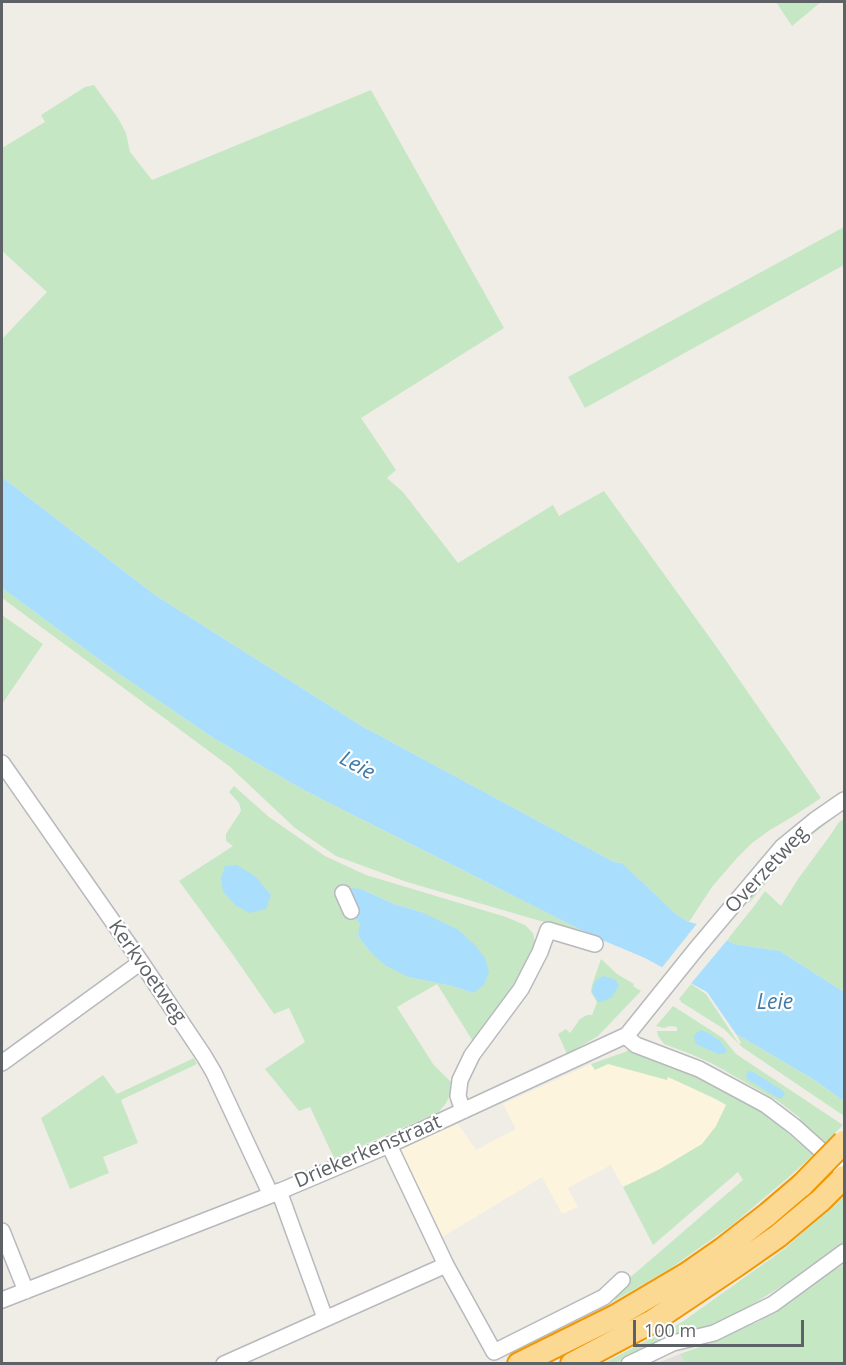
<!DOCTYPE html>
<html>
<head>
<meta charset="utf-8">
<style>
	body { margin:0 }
	#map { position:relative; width:846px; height:1365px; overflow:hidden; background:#f0ede6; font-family:"Open Sans",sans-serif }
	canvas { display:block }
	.frame { position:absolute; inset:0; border:3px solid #5e6266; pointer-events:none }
	.scale { position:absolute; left:633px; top:1320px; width:171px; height:27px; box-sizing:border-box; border:3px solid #5e6266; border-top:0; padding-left:8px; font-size:18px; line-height:21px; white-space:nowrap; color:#5e6266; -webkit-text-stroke:4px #fff; paint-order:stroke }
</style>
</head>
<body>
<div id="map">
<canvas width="846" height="1365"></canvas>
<div class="frame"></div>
<div class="scale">100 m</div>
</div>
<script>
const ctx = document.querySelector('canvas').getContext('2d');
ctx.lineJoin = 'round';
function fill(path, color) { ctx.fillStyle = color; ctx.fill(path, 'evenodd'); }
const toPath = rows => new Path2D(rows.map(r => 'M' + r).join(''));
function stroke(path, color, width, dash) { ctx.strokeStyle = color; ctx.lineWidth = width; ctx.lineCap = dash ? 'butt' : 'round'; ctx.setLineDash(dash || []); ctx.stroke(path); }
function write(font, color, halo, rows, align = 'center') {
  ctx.font = font + ' "Open Sans",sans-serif'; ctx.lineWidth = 4.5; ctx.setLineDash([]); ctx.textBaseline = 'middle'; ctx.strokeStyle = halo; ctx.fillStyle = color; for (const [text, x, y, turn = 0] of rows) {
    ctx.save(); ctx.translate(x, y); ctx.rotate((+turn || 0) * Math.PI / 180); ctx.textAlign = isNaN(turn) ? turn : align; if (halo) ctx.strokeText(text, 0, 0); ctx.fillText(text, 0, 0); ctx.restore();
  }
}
fill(toPath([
	[591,1064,595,1070,608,1064,667,1080,668,1076,726,1105,716,1126,702,1144,660,1169,623,1187,611,1165,568,1188,578,1207,562,1214,542,1177,439,1239,395,1150,458,1124,476,1150,516,1129,503,1104]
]), '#fdf4de');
fill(toPath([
	[680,1354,685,1363,655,1364]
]), '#e2dfdb');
fill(toPath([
	[776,2,821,2,792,26],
	[94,85,118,118,126,133,130,152,152,180,371,90,504,328,361,418,396,470,387,478,403,492,458,563,553,505,559,516,604,491,718,649,821,798,792,817,770,830,752,843,736,859,712,887,689,922,677,915,622,863,614,862,360,725,155,595,2,477,2,339,47,292,2,251,2,148,45,122,41,115,85,87],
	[844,227,844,265,585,408,568,377],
	[2,588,115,671,215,739,302,789,595,937,407,882,336,856,295,828,229,766,2,598],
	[2,615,43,644,2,704],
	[234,786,269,817,325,856,366,875,506,917,525,925,533,933,535,942,534,949,523,972,474,1043,437,984,397,1007,433,1064,452,1083,454,1087,446,1103,439,1112,334,1158,310,1107,299,1111,265,1069,305,1042,289,1008,274,1014,231,952,179,881,233,846,226,841,226,834,241,811,239,803,229,792],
	[350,889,361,889,394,904,421,912,473,993,452,986,408,977,370,952,358,936,361,923,350,912],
	[844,807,844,810,800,844,749,903,746,900,782,856,799,840],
	[844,819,844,992,780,951,734,944,727,940,755,905,765,891,781,906,798,879,829,837,839,822],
	[601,959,617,974,634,984,633,986,641,991,598,1036,567,1054,558,1034,566,1029,570,1033,580,1019,587,1015,592,1015,597,1002,591,992,592,985],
	[691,984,706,994,739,1044,741,1043,736,1034,813,1079,844,1101,844,1116,742,1047,724,1029,681,1002,681,1001,679,999],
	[673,1006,723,1038,736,1054,843,1125,825,1143,802,1126,800,1118,778,1101,713,1064,693,1055,664,1044,658,1036,657,1031,677,1031,677,1027,670,1026,664,1028,656,1026],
	[632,1047,680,1066,753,1103,813,1155,790,1176,732,1225,668,1270,614,1301,626,1281,743,1180,738,1172,653,1245,623,1187,660,1169,702,1144,716,1126,726,1105,716,1099,668,1077,667,1080,608,1064,595,1070,591,1064,625,1052],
	[194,1058,197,1064,121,1100,138,1143,103,1157,109,1173,70,1189,41,1118,103,1075,117,1094],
	[844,1196,844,1246,827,1258,737,1314,705,1328,639,1352,615,1363,602,1364,682,1322,783,1250],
	[844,1264,844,1363,685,1363,680,1354,719,1340,743,1327,758,1322,785,1301]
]), '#c6e7c4');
fill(toPath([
	[2,477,155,595,360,725,614,862,622,863,677,915,689,922,697,924,734,944,780,951,844,992,844,1101,813,1079,736,1034,707,992,645,958,595,937,302,789,215,739,115,671,2,588],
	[237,865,256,877,271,895,266,909,250,913,235,905,223,891,221,878,225,866],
	[350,888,361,889,394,904,421,912,457,929,475,945,485,958,489,972,484,985,473,993,452,986,408,977,385,965,370,952,358,936,360,923,350,912,342,893],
	[604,976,616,980,619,986,611,998,601,1002,598,1002,592,992,593,986,596,980],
	[701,1030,710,1034,720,1041,727,1051,724,1054,718,1054,696,1044,694,1037,696,1033],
	[748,1071,753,1072,782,1090,785,1094,782,1098,778,1098,747,1079,746,1075]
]), '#a9defd');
fill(toPath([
	[699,921,729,938,689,986,660,970]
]), '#f0ede6');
const minor = toPath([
	[2,763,141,962,204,1056,214,1073,271,1195],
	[343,893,351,911],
	[627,1035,629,1039,636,1045,699,1069,766,1105,795,1127,844,1171],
	[2,1063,141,962],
	[463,1111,458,1096,460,1080,472,1055,521,989,540,952,548,930,595,944],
	[389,1145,446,1265,494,1352,604,1297,622,1280],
	[279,1191,325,1318],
	[2,1231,26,1291],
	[2,1300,271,1195,389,1145,627,1035,697,948,782,847,815,820,844,800],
	[224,1364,446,1265],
	[629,1364,673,1343,714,1333,773,1304,844,1252]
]);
const highway = toPath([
	[519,1364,616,1316,687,1274,723,1249,768,1214,802,1185],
	[572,1364,653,1321,738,1264,778,1236,821,1200,844,1177]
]);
stroke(minor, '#b7b9bd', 18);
stroke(highway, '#f29704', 26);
stroke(minor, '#fff', 15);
stroke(highway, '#fbd992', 22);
const highwayBridge = toPath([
	[802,1185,844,1142]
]);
stroke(highwayBridge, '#f29704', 26, []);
stroke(highwayBridge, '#fbd992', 22);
write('20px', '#5e6266', '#fff', [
	["Overzetweg",767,870,-47],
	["Kerkvoetweg",147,972,55],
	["Driekerkenstraat",368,1152,-23]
]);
write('italic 21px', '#417aa7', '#fff', [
	["Leie",357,766,29],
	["Leie",775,1003]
]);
</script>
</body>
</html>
